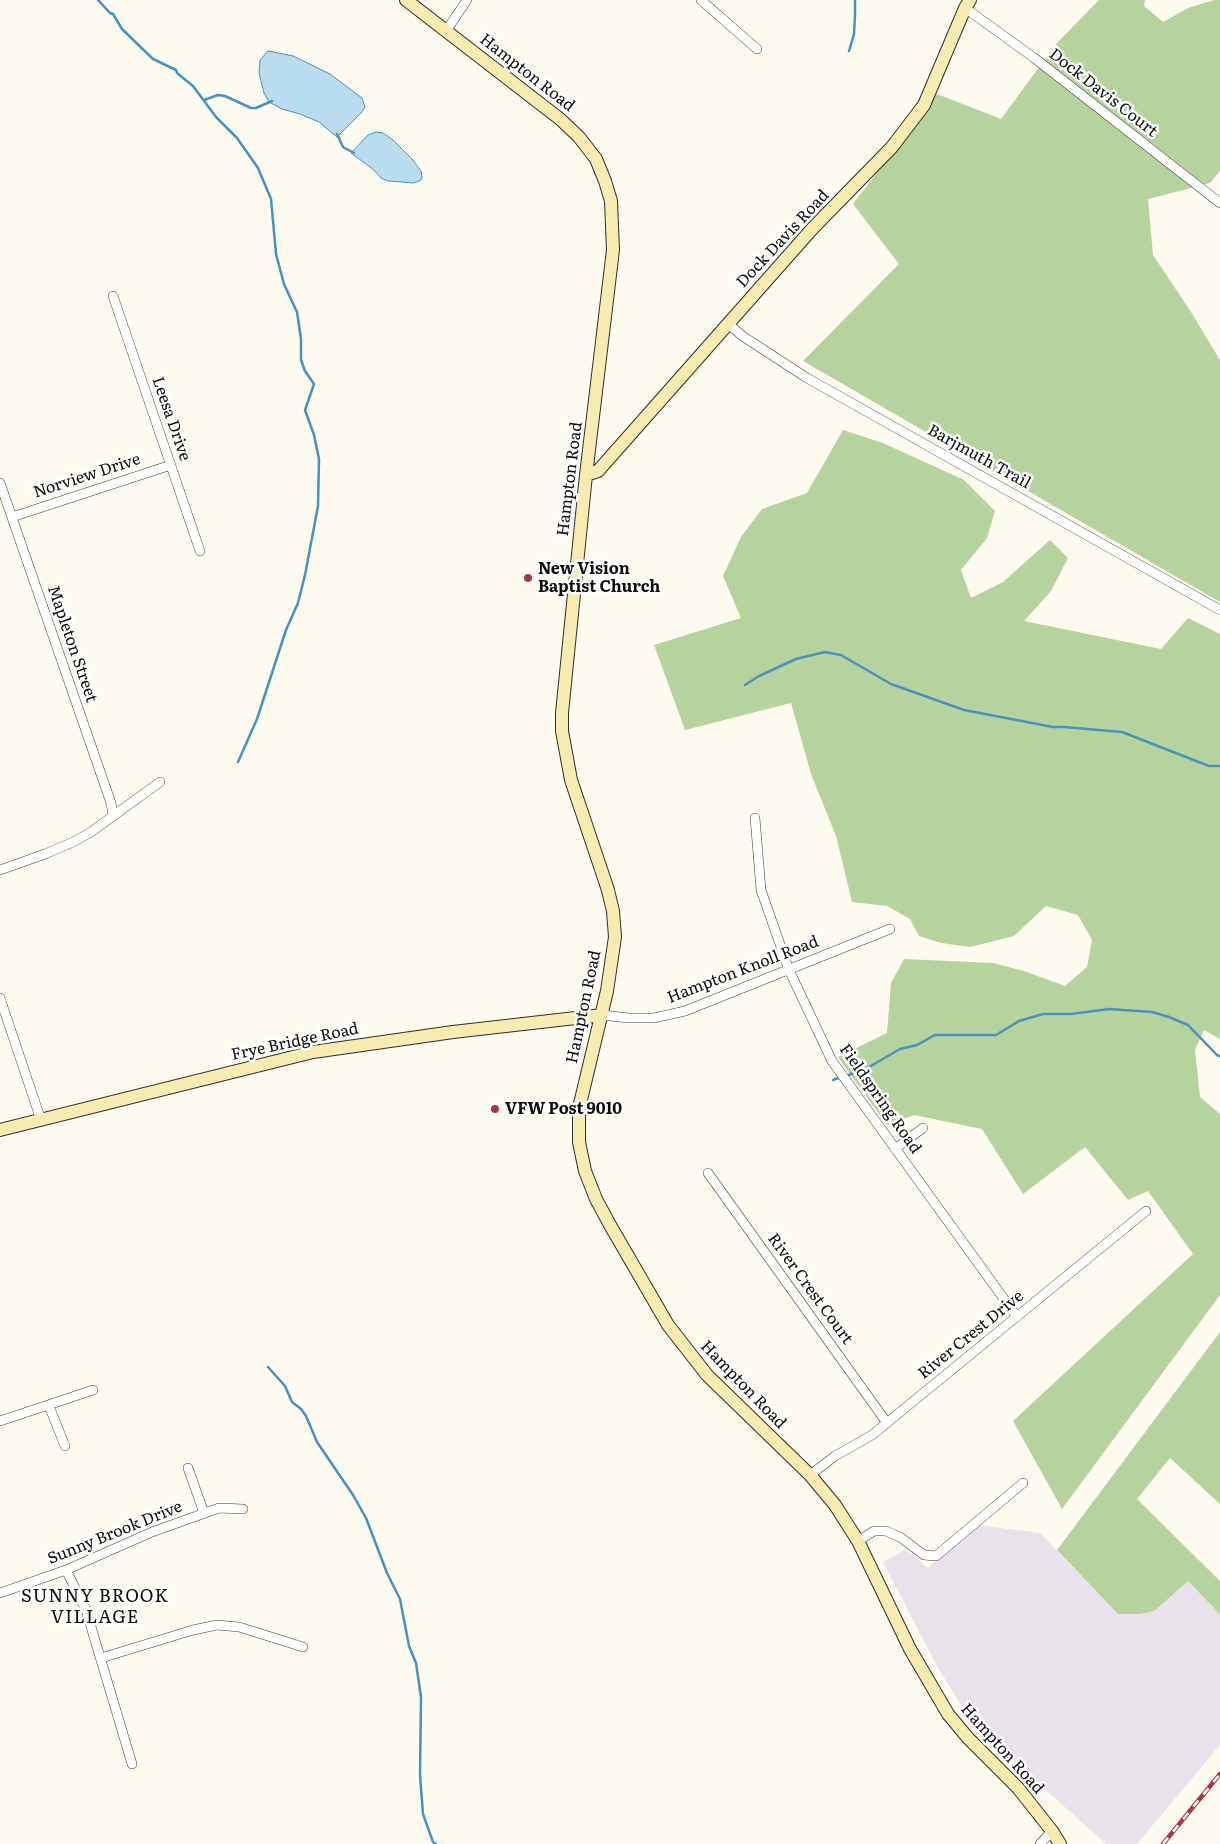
<!DOCTYPE html>
<html>
<head>
<meta charset="utf-8">
<style>
	body { margin:0 }
	canvas { display:block; background:#fdfaef }
</style>
</head>
<body>
<canvas width="1220" height="1844"></canvas>
<script>
const ctx = document.querySelector('canvas').getContext('2d');
ctx.lineJoin = 'round';
function fill(path, color) { ctx.fillStyle = color; ctx.fill(path, 'evenodd'); }
const toPath = rows => new Path2D(rows.map(r => 'M' + r).join(''));
function stroke(path, color, width, dash) { ctx.strokeStyle = color; ctx.lineWidth = width; ctx.lineCap = dash ? 'butt' : 'round'; ctx.setLineDash(dash || []); ctx.stroke(path); }
function write(font, color, halo, rows, align = 'center') {
  ctx.font = font + ' Literata,serif'; ctx.lineWidth = 5; ctx.setLineDash([]); ctx.textBaseline = 'middle'; ctx.strokeStyle = halo; ctx.fillStyle = color; for (const [text, x, y, turn = 0] of rows) {
    ctx.save(); ctx.translate(x, y); ctx.rotate((+turn || 0) * Math.PI / 180); ctx.textAlign = isNaN(turn) ? turn : align; if (halo) ctx.strokeText(text, 0, 0); ctx.fillText(text, 0, 0); ctx.restore();
  }
}
fill(toPath([
	[977,1525,1040,1533,1118,1614,1194,1575,1220,1601,1220,1745,1137,1844,1106,1844,1028,1774,967,1715,937,1666,883,1562,906,1549,928,1568]
]), '#e9e2eb');
fill(toPath([
	[1099,0,1145,0,1144,6,1163,22,1188,8,1214,0,1220,0,1220,171,1210,183,1148,199,1153,255,1191,312,1220,360,1220,602,803,361,899,264,853,204,937,94,1001,119,1056,44],
	[843,430,883,443,964,480,995,511,987,538,961,570,971,598,1003,582,1050,540,1068,558,1051,591,1024,621,1161,649,1188,618,1220,634,1220,1039,1204,1030,1195,1050,1200,1097,1220,1114,1220,1295,1062,1509,1013,1421,1193,1254,1148,1191,1128,1200,1085,1147,1023,1194,982,1129,914,1115,887,1125,838,1057,887,1033,891,983,904,959,993,963,1024,971,1065,986,1087,967,1092,940,1078,915,1046,906,1014,936,970,947,941,943,919,936,910,919,887,906,852,902,836,836,811,774,791,703,685,730,654,645,741,618,723,576,741,537,762,509,807,493],
	[1220,1332,1220,1504,1170,1458,1137,1499,1220,1581,1220,1614,1188,1581,1154,1611,1140,1614,1118,1614,1057,1550]
]), '#b7d39d');
const water = toPath([
	[268,51,293,56,330,74,362,98,365,107,361,113,337,137,319,122,300,114,282,109,269,102,264,93,259,73,260,60,268,51],
	[376,132,383,133,393,140,412,159,421,171,422,177,421,180,414,183,388,181,381,178,374,170,351,153,368,135,376,132]
]);
fill(water, '#b9dcef');
stroke(water, '#4892be', 1);
stroke(toPath([
	[98,0,110,13,113,14,122,29,153,59,176,70,177,73,193,86,216,117,237,138,258,168,271,199,276,254,284,284,297,312,301,339,301,360,305,371,314,384,305,410,314,435,319,459,318,506,305,575,298,603,286,630,257,719,238,762],
	[849,51,854,34,855,15,855,0],
	[204,100,218,95,225,96,251,108,256,108,272,101],
	[337,134,343,147,354,153],
	[745,685,759,676,796,659,825,652,841,655,891,684,964,710,1053,727,1064,727,1122,732,1209,766,1220,766],
	[846,1076,869,1067,900,1049,917,1045,935,1035,996,1035,1019,1021,1043,1014,1071,1014,1109,1009,1152,1012,1169,1017,1188,1025,1217,1055,1220,1056],
	[833,1080,841,1077],
	[268,1367,285,1386,292,1402,301,1409,306,1416,317,1442,353,1495,366,1518,387,1573,400,1599,409,1646,416,1663,421,1697,420,1775,423,1814,433,1842,436,1844]
]), '#4892be', 2.5);
const street = toPath([
	[701,0,757,49],
	[965,8,1033,57,1220,203],
	[446,31,467,0],
	[113,296,200,551],
	[728,324,744,337,807,378,1220,610],
	[0,483,111,803,113,816],
	[12,517,171,465],
	[755,818,761,890,789,970,832,1061,1017,1317],
	[0,870,45,854,73,842,91,832,160,782],
	[0,998,41,1120],
	[602,1015,628,1018,654,1018,685,1011,890,929],
	[895,1149,923,1128],
	[708,1173,887,1423],
	[49,1406,65,1446],
	[0,1421,93,1390],
	[188,1468,204,1513],
	[810,1475,835,1456,872,1435,1146,1211],
	[858,1541,874,1531,886,1531,900,1537,924,1555,936,1556,1023,1483],
	[66,1570,86,1610,132,1764],
	[0,1593,66,1570,152,1532,219,1508,243,1509],
	[101,1658,193,1630,217,1625,239,1627,303,1647],
	[1040,1844,1052,1831]
]);
const secondary = toPath([
	[406,0,560,119,579,137,596,159,605,181,611,201,613,250,586,475,562,713,562,731,571,780,608,890,613,911,615,937,607,991,579,1108,579,1142,585,1171,596,1199,610,1225,668,1325,707,1375,810,1475,835,1505,858,1541,910,1649,948,1714,968,1738,1018,1788,1052,1831,1060,1844],
	[586,475,598,471,812,229,892,147,924,105,965,8,970,0],
	[0,1130,313,1052,453,1032,602,1015]
]);
stroke(street, '#404040', 10);
stroke(secondary, '#2f2f2f', 14);
stroke(street, '#fff', 9);
stroke(secondary, '#f6ecb1', 12);
const rail = toPath([
	[1163,1844,1220,1774]
]);
stroke(rail, '#ad353e', 4.5);
stroke(rail, '#fff', 2.5, [8]);
for (const [x, y, r, color] of [
	[528,578,5,"#ad353e"],
	[495,1109,5,"#ad353e"]
]) { const dot = new Path2D(); dot.arc(x, y, r, 0, 2 * Math.PI); ctx.fillStyle = color; ctx.fill(dot); stroke(dot, '#fff', 2); }
write('16px', '#0d0d0d', '#fff', [
	["Hampton Road",527,73,38],
	["Dock Davis Court",1103,93,38],
	["Dock Davis Road",783,239,-47],
	["Leesa Drive",171,419,71],
	["Barjmuth Trail",979,457,29],
	["Norview Drive",87,476,-18],
	["Hampton Road",570,479,-83],
	["Mapleton Street",72,644,71],
	["Hampton Knoll Road",743,970,-21],
	["Hampton Road",584,1007,-78],
	["Frye Bridge Road",295,1042,-12],
	["Fieldspring Road",880,1099,55],
	["River Crest Court",810,1289,54],
	["River Crest Drive",971,1335,-39],
	["Hampton Road",743,1385,46],
	["Sunny Brook Drive",115,1533,-22],
	["Hampton Road",1002,1749,48]
]);
write('bold 16px', '#0d0d0d', '#fff', [
	["New Vision",538,569],
	["Baptist Church",538,587],
	["VFW Post 9010",505,1109]
], 'left');
ctx.letterSpacing = '1px';
write('18px', '#0d0d0d', '#fff', [
	["SUNNY BROOK",95,1597],
	["VILLAGE",95,1618]
]);
ctx.letterSpacing = '0px';
</script>
</body>
</html>
